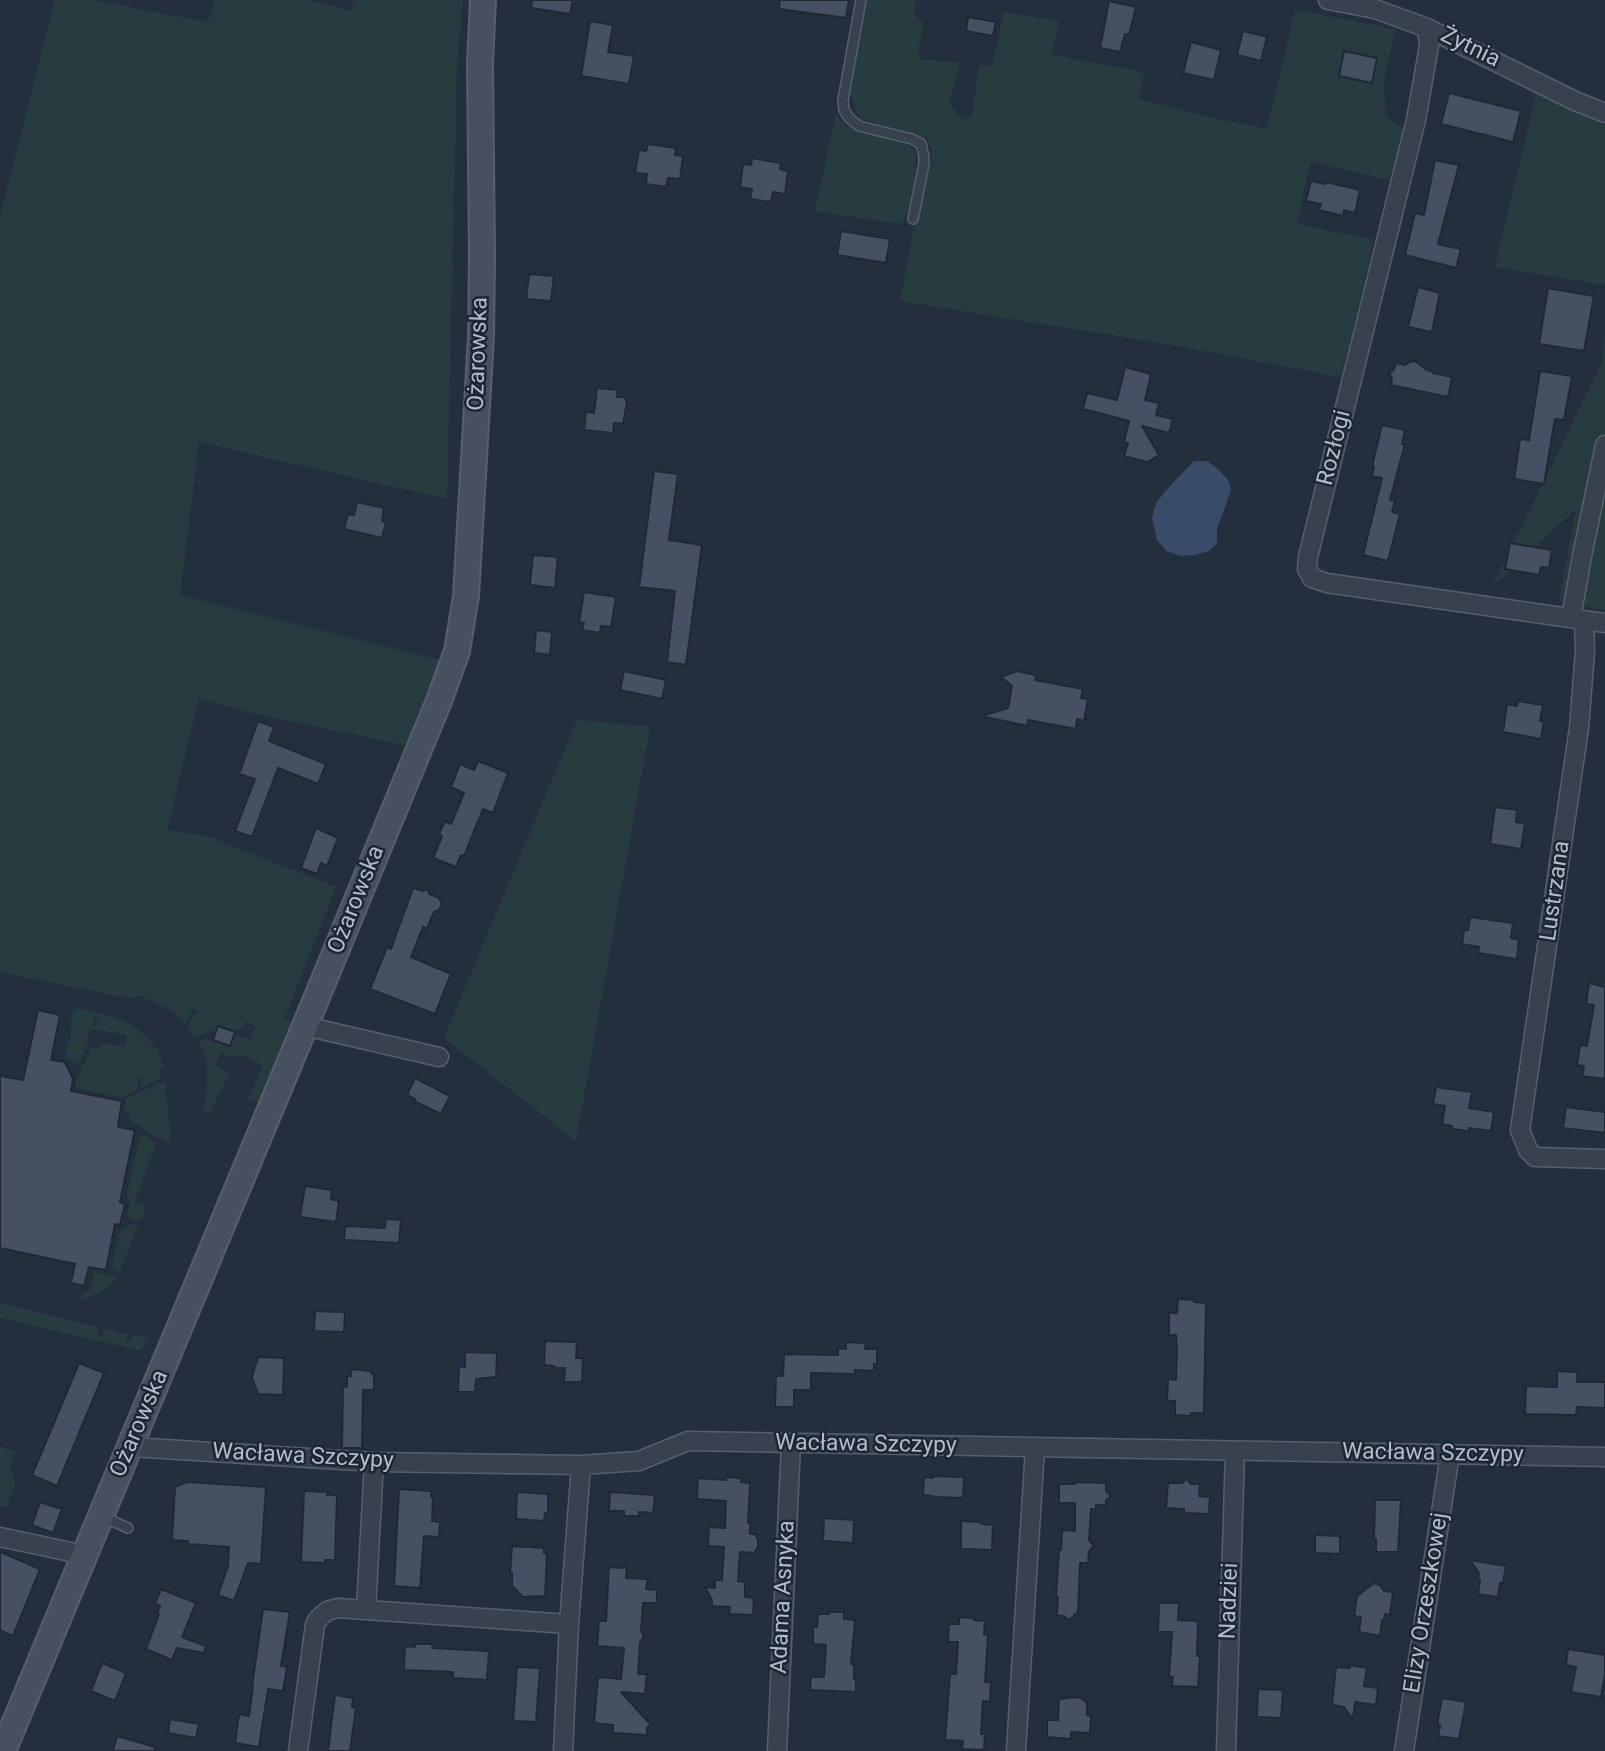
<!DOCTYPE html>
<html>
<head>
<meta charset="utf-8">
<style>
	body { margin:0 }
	canvas { display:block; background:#242f3e }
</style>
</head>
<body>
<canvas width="1605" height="1751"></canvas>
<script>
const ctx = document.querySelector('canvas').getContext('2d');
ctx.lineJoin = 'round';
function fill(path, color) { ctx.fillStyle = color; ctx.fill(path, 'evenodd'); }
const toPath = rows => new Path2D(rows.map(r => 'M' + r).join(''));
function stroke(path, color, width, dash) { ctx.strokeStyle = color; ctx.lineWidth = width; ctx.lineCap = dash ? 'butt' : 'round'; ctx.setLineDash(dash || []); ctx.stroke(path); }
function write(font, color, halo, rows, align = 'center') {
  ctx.font = font + ' Roboto,sans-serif'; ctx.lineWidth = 5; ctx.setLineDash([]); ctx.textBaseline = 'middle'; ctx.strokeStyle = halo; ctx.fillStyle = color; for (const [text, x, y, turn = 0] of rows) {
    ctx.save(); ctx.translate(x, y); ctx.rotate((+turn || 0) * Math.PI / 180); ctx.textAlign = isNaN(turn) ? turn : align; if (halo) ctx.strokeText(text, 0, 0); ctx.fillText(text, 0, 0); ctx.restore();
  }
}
fill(toPath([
	[55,0,91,0,208,22,215,0,306,0,350,11,354,0,463,0,457,67,447,499,199,442,180,595,440,660,418,720,405,745,251,713,199,698,167,830,206,836,336,887,284,1020,296,1022,267,1094,256,1101,248,1100,263,1065,245,1056,235,1056,231,1058,221,1053,215,1065,229,1073,210,1112,204,1111,204,1105,207,1090,207,1068,206,1057,198,1041,207,1039,229,1046,234,1035,250,1040,256,1026,246,1021,242,1029,235,1032,218,1026,216,1032,210,1031,196,1038,187,1027,198,1011,194,1008,185,1024,173,1010,140,996,129,998,0,972,0,216],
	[867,0,916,0,914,14,923,23,918,59,960,63,949,104,963,120,972,116,979,65,992,66,1004,12,1059,21,1051,55,1144,72,1139,99,1214,118,1267,129,1295,10,1395,29,1384,82,1386,116,1404,130,1391,180,1310,162,1297,224,1374,240,1341,377,1166,344,900,301,914,227,931,162,932,149,927,139,863,119,857,113,850,93],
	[1536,94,1605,126,1605,285,1495,267],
	[836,114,844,124,856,131,884,137,909,145,915,151,917,180,911,204,902,224,815,211],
	[1605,336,1605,610,1559,602,1576,509,1492,587,1601,365],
	[577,720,650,727,576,1141,444,1038],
	[78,1008,96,1012,92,1026,95,1026,99,1013,115,1017,134,1026,149,1040,158,1051,164,1068,159,1068,161,1079,158,1079,140,1088,142,1078,135,1077,135,1080,138,1081,137,1090,122,1098,76,1088,76,1081,91,1048,100,1049,101,1043,125,1047,127,1035,90,1029,87,1046,78,1065,66,1057,67,1051,65,1050,68,1041,70,1040,72,1016,74,1010],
	[165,1082,171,1140,167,1143,128,1119,130,1113,124,1111,126,1099,160,1083],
	[141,1133,156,1143,135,1201,143,1204,146,1208,140,1221,132,1220,127,1215,130,1204,127,1194],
	[129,1224,138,1226,119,1273,112,1268,119,1233],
	[94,1274,104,1274,117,1278,111,1285,96,1295,82,1300,83,1292,91,1290],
	[0,1303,100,1328,99,1331,98,1331,97,1336,103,1337,103,1328,127,1335,126,1341,130,1342,132,1335,148,1338,142,1351,0,1318],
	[0,1447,15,1452,10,1464,15,1484,13,1493,10,1496,8,1505,3,1507,0,1506]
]), '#263c3f');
fill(toPath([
	[1194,461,1207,461,1218,469,1228,480,1231,490,1217,529,1217,543,1209,551,1194,555,1181,556,1166,551,1157,540,1152,518,1156,503,1169,487]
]), '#394c67');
const building = toPath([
	[532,0,573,0,570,14,531,8,532,0],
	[780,0,849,0,846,18,779,9,780,0],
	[1109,1,1136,7,1129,35,1125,34,1120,52,1100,48,1109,1],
	[968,17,996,22,993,36,966,31,968,17],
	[590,21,613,25,608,52,634,56,629,84,581,76,590,21],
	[1243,31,1267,37,1261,61,1237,55,1243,31],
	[1191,42,1221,50,1214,80,1183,73,1191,42],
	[1344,51,1377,58,1372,83,1339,76,1344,51],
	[1449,93,1521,111,1513,142,1441,124,1449,93],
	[648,144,676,148,675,155,683,156,680,179,668,178,666,187,646,184,647,174,635,173,639,150,646,151,648,144],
	[752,158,781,163,780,169,788,171,785,194,773,192,771,202,750,199,752,189,740,187,743,164,751,165,752,158],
	[1435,160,1459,165,1438,244,1461,249,1456,268,1405,255,1415,213,1424,215,1435,160],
	[1311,181,1326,184,1326,182,1360,190,1355,213,1344,210,1343,216,1319,210,1321,204,1306,201,1311,181],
	[841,231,890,239,886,263,837,255,841,231],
	[529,274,554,276,551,301,526,299,529,274],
	[1418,287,1440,293,1432,332,1408,327,1418,287],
	[1548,288,1594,296,1584,351,1539,344,1548,288],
	[1415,361,1427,370,1434,372,1433,373,1452,377,1448,397,1391,385,1392,378,1389,373,1394,370,1396,363,1404,365,1410,362,1415,361],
	[1125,367,1151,374,1145,400,1159,403,1156,415,1173,419,1169,433,1142,426,1159,455,1147,462,1124,456,1128,443,1124,442,1129,421,1083,409,1087,393,1117,400,1125,367],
	[1540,371,1572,376,1564,420,1555,419,1544,484,1514,479,1520,439,1529,440,1540,371],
	[597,388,618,390,617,397,624,397,627,402,623,424,614,423,613,433,584,430,586,412,594,413,597,388],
	[1382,425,1405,430,1402,444,1405,444,1390,500,1395,501,1392,512,1400,514,1388,561,1363,555,1382,478,1372,476,1374,466,1372,466,1382,425],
	[654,471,678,474,669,540,702,545,686,665,667,662,675,591,639,587,654,471],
	[357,502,384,508,382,521,386,522,382,538,344,529,348,514,354,515,357,502],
	[1510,543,1552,550,1549,568,1541,567,1539,575,1505,569,1510,543],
	[533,555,558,557,555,588,530,585,533,555],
	[584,592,616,597,611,627,601,626,600,633,582,630,584,623,579,622,584,592],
	[536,630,552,632,550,655,534,653,536,630],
	[624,671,666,680,662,699,620,690,624,671],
	[1017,671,1036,675,1035,680,1083,689,1081,698,1088,699,1084,721,1077,719,1076,729,1028,720,1027,726,981,716,1008,708,1012,686,1001,677,1017,671],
	[1518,701,1543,705,1540,721,1544,721,1541,739,1503,732,1507,704,1517,706,1518,701],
	[258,721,274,727,269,741,326,764,318,784,278,768,252,837,235,831,255,779,239,774,258,721],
	[478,761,508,773,493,813,483,809,464,856,461,855,456,867,433,858,442,836,439,834,445,821,451,824,464,793,451,787,460,764,474,770,478,761],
	[1495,807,1517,810,1516,822,1525,823,1521,849,1490,844,1495,807],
	[316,828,338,838,327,866,321,863,317,874,301,868,316,828],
	[413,888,423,891,428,889,429,894,439,898,442,904,439,910,434,912,427,929,423,927,411,957,451,974,435,1014,370,989,387,947,391,949,413,888],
	[1470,917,1513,923,1511,938,1519,940,1517,959,1478,953,1479,947,1462,944,1464,930,1468,930,1470,917],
	[1589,983,1605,987,1605,1079,1582,1076,1584,1066,1577,1065,1580,1045,1587,1046,1594,1005,1586,1004,1589,983],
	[38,1010,60,1015,51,1060,65,1062,73,1079,71,1091,122,1101,118,1127,135,1130,120,1202,125,1204,120,1225,115,1224,106,1270,89,1267,84,1286,71,1283,75,1264,0,1248,0,1076,23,1080,38,1010],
	[218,1026,235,1032,230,1046,213,1040,218,1026],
	[415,1078,450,1096,441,1114,414,1101,415,1099,407,1095,415,1078],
	[1436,1087,1472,1092,1469,1108,1494,1112,1491,1131,1469,1128,1469,1131,1452,1129,1452,1126,1442,1124,1445,1106,1433,1104,1436,1087],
	[1566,1107,1605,1112,1605,1133,1563,1128,1566,1107],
	[305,1186,332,1190,331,1199,339,1201,336,1222,300,1217,305,1186],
	[386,1219,401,1220,399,1243,344,1240,345,1226,385,1228,386,1219],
	[1178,1299,1194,1300,1194,1302,1206,1303,1204,1413,1191,1413,1191,1416,1175,1415,1175,1401,1167,1401,1168,1379,1176,1380,1177,1349,1176,1335,1169,1335,1169,1313,1177,1313,1178,1299],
	[315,1311,345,1312,344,1332,314,1331,315,1311],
	[545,1341,577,1342,576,1358,583,1358,582,1382,564,1382,565,1368,554,1368,554,1366,544,1365,545,1341],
	[846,1342,866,1343,865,1349,877,1349,877,1364,874,1364,874,1371,855,1370,855,1374,811,1373,811,1390,794,1390,794,1407,775,1407,776,1376,783,1376,784,1354,838,1355,838,1348,846,1349,846,1342],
	[465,1352,497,1353,496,1377,476,1379,475,1392,458,1392,459,1367,465,1367,465,1352],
	[258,1357,284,1358,283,1395,258,1394,252,1377,258,1357],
	[79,1363,104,1373,57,1486,32,1475,79,1363],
	[351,1369,370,1371,374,1376,374,1390,363,1390,362,1448,342,1448,343,1387,347,1387,347,1376,351,1376,351,1369],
	[1557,1371,1577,1372,1577,1382,1605,1382,1605,1408,1577,1407,1576,1415,1525,1414,1526,1386,1557,1387,1557,1371],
	[933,1476,964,1477,963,1498,933,1497,933,1496,923,1495,924,1477,933,1478,933,1476],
	[726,1477,741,1478,741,1482,750,1483,748,1523,750,1523,750,1534,755,1534,758,1540,758,1547,754,1553,740,1552,738,1581,745,1582,745,1597,754,1598,753,1615,729,1614,730,1607,712,1606,712,1600,705,1587,715,1588,715,1580,722,1580,724,1547,708,1546,709,1527,725,1528,726,1501,697,1499,698,1478,726,1480,726,1477],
	[1187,1479,1191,1484,1200,1484,1199,1496,1210,1497,1209,1514,1184,1513,1184,1509,1166,1508,1168,1483,1182,1483,1187,1479],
	[187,1482,266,1487,261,1564,248,1563,234,1601,218,1595,228,1566,229,1547,187,1544,188,1541,172,1540,175,1487,187,1482],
	[1075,1482,1106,1483,1106,1491,1111,1496,1106,1500,1106,1505,1096,1505,1096,1509,1091,1509,1089,1540,1094,1546,1089,1551,1088,1563,1080,1563,1078,1612,1069,1620,1064,1616,1057,1615,1058,1597,1056,1597,1059,1550,1061,1550,1062,1530,1075,1531,1075,1503,1059,1503,1059,1484,1075,1484,1075,1482],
	[399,1489,431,1491,431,1496,433,1499,432,1521,440,1522,439,1537,424,1536,420,1588,394,1586,399,1489],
	[304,1491,328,1492,327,1495,337,1495,335,1560,325,1560,325,1563,301,1562,304,1491],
	[517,1492,548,1494,548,1513,545,1513,544,1521,516,1519,517,1492],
	[610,1492,655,1495,653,1513,639,1512,639,1516,624,1516,624,1511,609,1511,610,1492],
	[1375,1500,1401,1500,1398,1552,1376,1552,1376,1539,1374,1539,1375,1500],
	[40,1502,62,1509,53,1533,32,1525,40,1502],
	[824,1518,854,1520,853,1543,823,1541,824,1518],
	[961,1521,980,1522,982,1524,993,1525,992,1550,961,1549,961,1521],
	[1315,1535,1340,1536,1340,1554,1315,1553,1315,1535],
	[512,1546,544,1548,544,1553,547,1554,545,1596,523,1597,512,1586,512,1573,510,1573,512,1546],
	[0,1552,40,1569,13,1636,0,1630,0,1552],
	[1470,1560,1506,1566,1503,1583,1500,1583,1498,1597,1478,1594,1480,1580,1478,1580,1479,1573,1470,1560],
	[609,1567,627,1568,626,1578,648,1579,646,1589,657,1590,657,1603,643,1603,641,1631,644,1637,640,1642,638,1674,647,1674,645,1694,621,1692,651,1725,647,1728,647,1735,613,1733,613,1725,594,1723,598,1677,621,1679,624,1648,597,1646,599,1621,606,1621,609,1567],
	[1374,1583,1380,1585,1384,1591,1393,1592,1390,1615,1385,1614,1384,1620,1382,1620,1380,1636,1359,1632,1361,1617,1354,1616,1357,1596,1374,1583],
	[161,1589,196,1603,182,1637,206,1646,204,1653,177,1648,172,1660,146,1649,159,1614,157,1613,160,1606,155,1604,161,1589],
	[1159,1603,1179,1603,1178,1620,1198,1621,1197,1656,1200,1656,1198,1687,1172,1686,1173,1677,1169,1676,1172,1632,1158,1632,1159,1603],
	[263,1609,290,1612,281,1666,287,1667,283,1691,268,1689,259,1747,235,1743,239,1714,249,1716,253,1686,252,1686,263,1609],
	[829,1612,844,1612,844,1619,855,1620,851,1664,854,1664,854,1679,856,1679,856,1692,810,1690,811,1677,824,1677,826,1645,813,1644,813,1627,817,1627,818,1614,829,1614,829,1612],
	[959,1617,974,1618,974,1620,985,1621,984,1634,988,1635,985,1682,991,1682,990,1702,983,1701,981,1734,985,1734,984,1750,962,1749,963,1741,945,1740,950,1674,956,1674,958,1642,948,1642,949,1624,959,1624,959,1617],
	[415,1644,433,1644,432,1648,489,1651,487,1680,453,1678,453,1672,404,1670,405,1646,415,1647,415,1644],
	[1568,1649,1605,1655,1605,1674,1601,1697,1571,1692,1576,1667,1566,1665,1568,1649],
	[102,1663,126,1673,115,1701,91,1691,102,1663],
	[1350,1665,1367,1668,1364,1686,1378,1688,1376,1705,1355,1702,1353,1719,1344,1707,1332,1705,1336,1667,1350,1668,1350,1665],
	[517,1667,540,1668,536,1722,513,1721,517,1667],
	[1258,1689,1283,1690,1281,1718,1257,1717,1258,1689],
	[335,1695,353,1698,352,1707,356,1708,350,1751,328,1751,335,1695],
	[1074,1697,1081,1698,1087,1703,1087,1715,1091,1716,1090,1733,1071,1732,1071,1739,1047,1737,1047,1720,1058,1720,1059,1699,1074,1697],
	[1442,1698,1466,1702,1459,1739,1438,1736,1440,1725,1438,1725,1438,1719,1442,1698],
	[170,1719,199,1724,196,1738,168,1733,170,1719],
	[117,1736,155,1747,155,1751,113,1751,117,1736]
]);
fill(building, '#455162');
stroke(building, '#1f2835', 2);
const lane = toPath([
	[861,0,843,100,844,110,849,118,859,126,912,139,921,144,924,157,924,164,913,219],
	[101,1516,128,1528]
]);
const street = toPath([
	[1328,0,1375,9,1427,28,1575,101,1605,113],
	[1427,28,1429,46,1416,120,1308,557,1307,569,1312,578,1327,583,1605,623],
	[1571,618,1582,556,1605,445],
	[1584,620,1585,651,1579,728,1520,1130,1528,1150,1535,1157,1605,1159],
	[305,1026,439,1057],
	[131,1447,374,1462,581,1465,639,1461,688,1441,1605,1457],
	[0,1537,85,1555],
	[366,1610,569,1624],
	[298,1751,315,1625,318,1619,327,1611,338,1608,366,1610,374,1462],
	[563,1751,569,1624,581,1465],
	[777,1751,791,1444],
	[1016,1751,1035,1448],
	[1226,1751,1235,1451],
	[1404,1751,1450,1454]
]);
const secondary = toPath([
	[3,1751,305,1026,439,701,457,651,466,596,481,336,482,255,480,63,483,0]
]);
stroke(lane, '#565f6c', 12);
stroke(street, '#565f6c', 21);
stroke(secondary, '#565f6c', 28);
stroke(lane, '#38414e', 9);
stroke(street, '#38414e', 18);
stroke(secondary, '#465061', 24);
write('23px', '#b4bcc9', '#1d2633', [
	["Żytnia",1470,48,26],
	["Ożarowska",479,354,-88],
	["Rozłogi",1335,448,-76],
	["Lustrzana",1556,891,-82],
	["Ożarowska",357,900,-68],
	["Ożarowska",140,1424,-67],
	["Wacława Szczypy",866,1445,1],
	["Wacława Szczypy",1433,1454,1],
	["Wacława Szczypy",303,1457,3],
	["Adama Asnyka",784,1597,-87],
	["Nadziei",1230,1601,-88],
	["Elizy Orzeszkowej",1427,1603,-81]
]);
</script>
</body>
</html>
